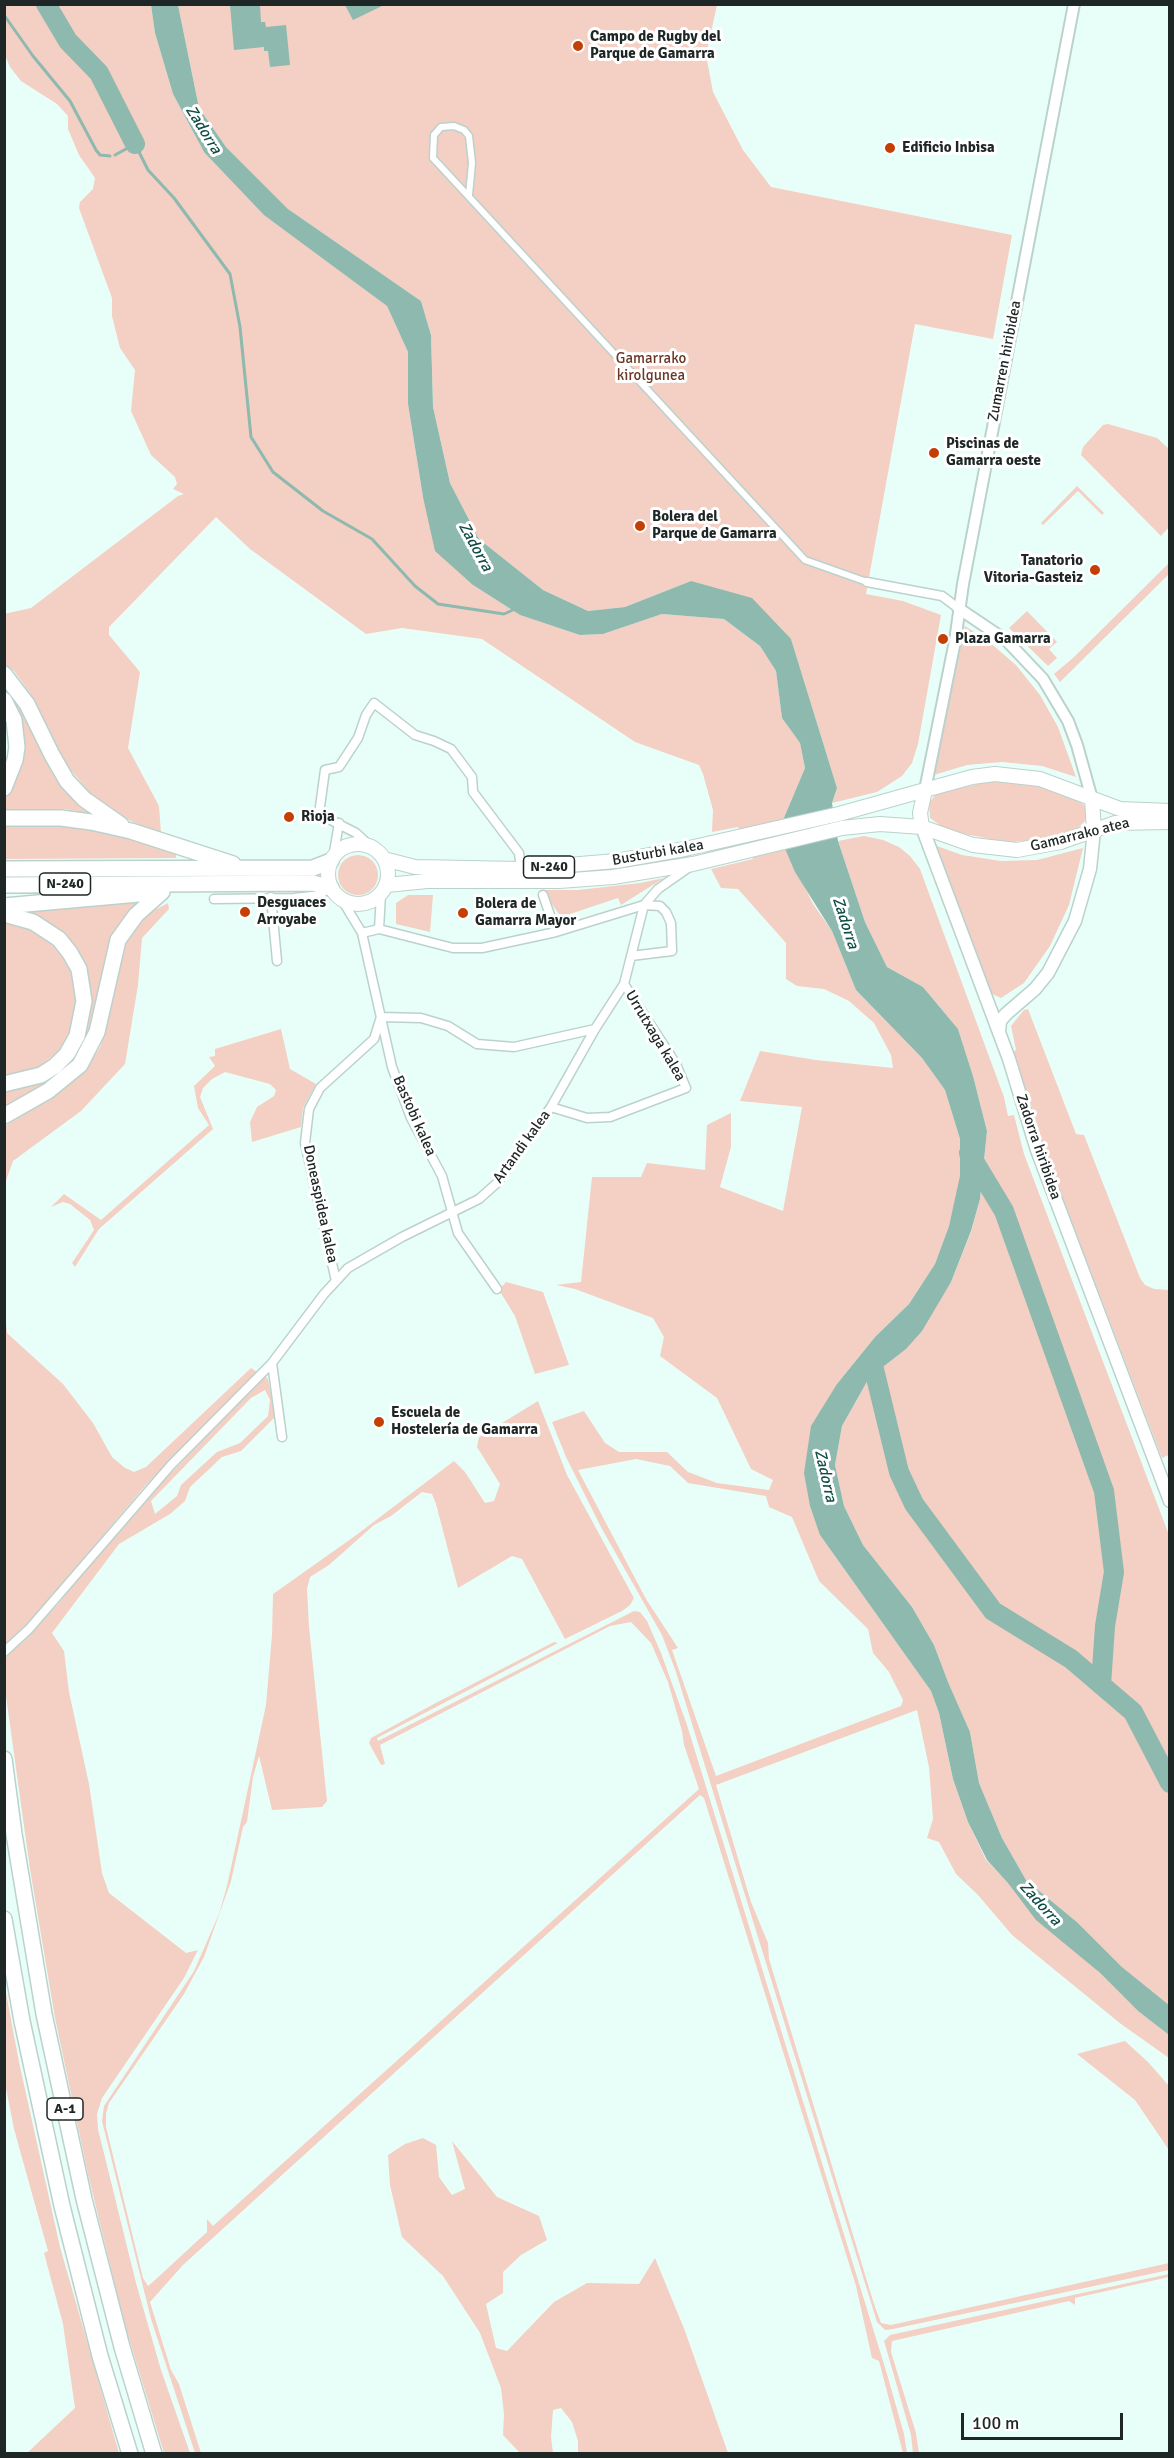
<!DOCTYPE html>
<html>
<head>
<meta charset="utf-8">
<style>
	body { margin:0 }
	#map { position:relative; width:1174px; height:2458px; overflow:hidden; background:#e8fff9; font-family:Signika,sans-serif }
	canvas { display:block }
	.frame { position:absolute; inset:0; border:6px solid #1e2725; pointer-events:none }
	.scale { position:absolute; left:961px; top:2413px; width:162px; height:27px; box-sizing:border-box; border:3px solid #1e2725; border-top:0; padding-left:8px; font-size:18px; line-height:21px; white-space:nowrap; color:#1e2725; -webkit-text-stroke:4px #fff; paint-order:stroke }
</style>
</head>
<body>
<div id="map">
<canvas width="1174" height="2458"></canvas>
<div class="frame"></div>
<div class="scale">100 m</div>
</div>
<script>
const ctx = document.querySelector('canvas').getContext('2d');
ctx.lineJoin = 'round';
function fill(path, color) { ctx.fillStyle = color; ctx.fill(path, 'evenodd'); }
const toPath = rows => new Path2D(rows.map(r => 'M' + r).join(''));
function stroke(path, color, width, dash) { ctx.strokeStyle = color; ctx.lineWidth = width; ctx.lineCap = dash ? 'butt' : 'round'; ctx.setLineDash(dash || []); ctx.stroke(path); }
function write(font, color, halo, rows, align = 'center') {
  ctx.font = font + ' Signika,sans-serif'; ctx.lineWidth = 6; ctx.setLineDash([]); ctx.textBaseline = 'middle'; ctx.strokeStyle = halo; ctx.fillStyle = color; for (const [text, x, y, turn = 0] of rows) {
    ctx.save(); ctx.translate(x, y); ctx.rotate((+turn || 0) * Math.PI / 180); ctx.textAlign = isNaN(turn) ? turn : align; if (halo) ctx.strokeText(text, 0, 0); ctx.fillText(text, 0, 0); ctx.restore();
  }
}
fill(toPath([
	[5,5,151,5,155,33,173,94,204,152,326,260,387,306,408,352,408,404,423,497,473,585,520,615,581,635,603,634,662,614,724,619,760,646,776,671,782,718,800,743,805,768,778,832,813,904,832,931,856,990,922,1058,945,1090,960,1139,961,1176,949,1226,935,1264,909,1304,875,1337,837,1384,820,1535,931,1691,939,1713,953,1779,968,1822,986,1860,1138,2011,1169,2035,1169,2058,1121,2024,1012,1935,978,1895,956,1874,939,1842,927,1838,933,1819,929,1767,917,1710,716,1785,751,1902,768,1943,769,1959,874,2304,881,2323,891,2325,1169,2263,1169,2270,893,2329,885,2330,877,2322,676,1672,662,1635,602,1529,566,1457,552,1422,584,1411,605,1443,619,1452,667,1452,688,1472,717,1483,769,1490,773,1480,751,1469,717,1398,660,1356,664,1337,653,1318,575,1289,556,1285,581,1282,592,1177,641,1177,647,1163,705,1170,707,1125,731,1113,731,1147,720,1187,783,1211,802,1107,740,1101,760,1051,816,1060,893,1068,891,1055,874,1023,849,1001,824,989,797,986,786,979,786,943,738,889,721,888,711,869,753,859,738,827,712,832,713,810,703,774,699,765,635,742,482,639,402,628,366,634,250,549,216,517,109,627,109,635,140,672,128,748,159,806,161,833,147,829,117,814,91,794,68,767,49,735,30,693,14,671,5,664,4,614,31,608,178,496,184,494,173,489,177,484,175,477,151,455,131,411,135,370,120,348,112,316,112,298,79,208,80,202,93,189,95,178,79,155,68,129,68,116,57,104,21,81,10,67,5,55],
	[636,1459,670,1466,688,1483,766,1496,769,1507,792,1517,819,1581,868,1629,873,1653,889,1672,903,1700,901,1706,716,1776,672,1650,678,1648,646,1599,578,1470],
	[178,5,717,5,706,55,713,92,743,150,771,187,1012,235,993,339,915,324,866,594,903,601,941,615,918,744,912,763,902,776,877,792,832,803,837,788,791,639,691,581,625,607,588,611,543,590,479,539,450,483,433,407,431,335,421,301,288,209,226,147,199,108],
	[1108,424,1157,438,1169,449,1169,527,1161,536,1081,455,1083,447,1103,425],
	[1077,486,1104,513,1102,515,1078,491,1043,525,1041,523],
	[1169,563,1169,574,1060,682,1054,674,1073,658],
	[1027,611,1057,642,1049,649,1057,658,1048,666,1009,628],
	[965,626,988,641,1016,665,1040,695,1058,727,1076,777,1042,766,1002,762,967,765,934,775],
	[4,681,83,806,92,814,65,809,5,810,5,798,19,773,23,754,5,693],
	[986,782,1017,782,1047,788,1073,798,1084,805,1087,813,1085,821,1078,828,1059,835,1030,841,1005,842,965,834,941,826,930,818,929,803,936,794],
	[27,821,98,829,176,854,176,858,5,859,5,824],
	[864,836,883,840,899,847,910,856,920,869,1004,1097,1008,1116,1014,1115,1024,1154,1169,1535,1169,2005,1122,1967,1078,1923,1026,1880,1002,1838,979,1783,970,1732,948,1682,934,1645,912,1607,863,1545,844,1506,835,1465,842,1426,869,1378,906,1349,951,1282,971,1232,980,1199,987,1131,973,1076,958,1029,923,987,887,967,865,922,838,841],
	[934,845,962,855,1001,861,1037,860,1083,848,1069,905,1050,946,1024,983,1001,998,988,992],
	'338 875a20 20 0 1 1 40 0a20 20 0 1 1-40 0Z',
	[664,878,621,905,618,898,561,917,542,890,578,890,640,883],
	[408,895,433,895,430,932,396,924,396,903],
	[144,898,123,921,91,1038,67,1071,5,1111,4,1089,30,1085,46,1078,80,1045,90,1016,91,991,86,971,64,936,50,924,26,912],
	[168,903,169,909,142,938,138,985,125,1064,81,1111,13,1161,5,1184,5,1126,57,1094,77,1078,90,1063,100,1047,106,1031,120,961,127,941,139,922,153,911],
	[4,922,32,929,53,942,67,960,78,998,76,1018,68,1040,59,1051,35,1070,4,1078],
	[1028,1009,1076,1134,1084,1135,1140,1278,1145,1285,1154,1289,1169,1290,1169,1455,1162,1458,1044,1149,1032,1107,1013,1052,1016,1050,1011,1026,1024,1010],
	[281,1029,290,1069,316,1084,303,1108,301,1127,252,1142,250,1122,257,1107,274,1096,276,1090,270,1084,225,1072,212,1079,203,1088,200,1097,213,1129,99,1229,75,1267,72,1263,94,1230,90,1220,70,1204,63,1202,51,1207,64,1194,101,1220,209,1125,198,1108,194,1086,215,1066,209,1057,215,1056,215,1049],
	[506,1282,543,1292,569,1365,535,1374,515,1316,499,1290],
	[4,1300,7,1333,63,1384,93,1423,112,1457,125,1468,134,1472,146,1467,251,1368,257,1372,145,1486,22,1631,4,1648],
	[265,1376,268,1379,275,1417,241,1451,222,1457,190,1487,185,1501,170,1514,119,1544,52,1633,64,1651,69,1692,89,1784,102,1873,109,1893,186,1953,198,1950,184,1978,102,2098,97,2114,98,2129,136,2283,161,2370,190,2453,164,2453,124,2322,88,2174,55,2018,30,1869,5,1689,4,1658,24,1641,59,1603,111,1535],
	[265,1390,270,1400,268,1416,240,1443,217,1452,181,1485,177,1496,155,1514,151,1501,251,1398],
	[538,1401,567,1475,634,1598,630,1605,622,1611,565,1639,522,1559,512,1556,458,1588,436,1504,432,1494,422,1492,391,1516,374,1525,329,1565,310,1577,307,1589,309,1627,327,1801,322,1807,272,1810,259,1756,253,1777,247,1822,243,1827,231,1881,204,1957,184,1994,109,2103,106,2114,106,2127,143,2278,148,2286,155,2280,207,2232,207,2219,213,2226,699,1789,684,1745,682,1731,668,1682,651,1643,631,1622,610,1626,380,1745,385,1764,381,1765,369,1743,371,1738,432,1705,554,1642,558,1643,377,1738,378,1741,634,1611,640,1612,647,1621,661,1653,687,1725,887,2374,904,2434,907,2453,903,2453,879,2361,872,2358,856,2286,704,1798,700,1795,183,2265,150,2302,171,2370,179,2384,201,2453,195,2453,151,2319,102,2121,104,2106,194,1971,219,1914,227,1886,266,1705,272,1635,273,1594,355,1536,454,1461,465,1472,485,1503,494,1501,500,1484,477,1447,479,1437],
	[4,1982,19,2062,60,2247,119,2453,27,2453,75,2408,63,2324,44,2253,48,2251,14,2129,5,2083],
	[1125,2041,1148,2062,1169,2086,1169,2150,1135,2100,1077,2054],
	[423,2138,436,2145,439,2177,452,2195,465,2189,452,2141,497,2197,539,2216,547,2240,521,2255,503,2272,503,2293,486,2304,496,2348,507,2351,554,2302,587,2283,639,2284,655,2258,685,2331,728,2453,578,2453,578,2441,572,2422,561,2408,553,2410,551,2437,553,2453,520,2453,503,2435,504,2414,501,2388,480,2333,443,2276,402,2237,390,2185,388,2155,405,2144],
	[1169,2274,1169,2277,1075,2298,1075,2305,1069,2301,892,2341,891,2352,916,2433,919,2453,913,2453,911,2435,884,2341,890,2335]
]), '#f4cfc3');
fill(toPath([
	[151,5,178,5,199,108,226,147,288,209,421,301,431,335,433,407,450,483,479,539,543,590,588,611,625,607,691,581,752,598,791,639,837,788,832,803,838,841,865,922,887,967,923,987,958,1029,973,1076,987,1131,980,1199,971,1231,951,1282,922,1331,906,1349,869,1378,842,1426,835,1465,844,1506,863,1545,912,1607,934,1645,948,1682,970,1732,979,1783,1002,1838,1026,1880,1078,1923,1122,1967,1169,2005,1169,2035,1138,2011,1099,1972,1036,1920,1008,1883,987,1860,968,1822,953,1779,939,1713,931,1691,820,1535,810,1506,804,1473,811,1426,837,1384,875,1337,909,1304,935,1264,949,1226,960,1176,960,1139,945,1090,922,1058,856,990,832,931,795,872,778,832,805,768,800,743,782,718,776,671,760,646,724,619,662,614,603,634,580,635,520,615,473,585,435,551,423,497,408,404,408,352,387,306,264,215,204,152,173,94,155,33],
	[230,5,260,5,261,22,265,22,266,27,286,25,290,65,270,67,268,51,264,51,264,47,234,50],
	[384,5,353,20,345,5,384,4]
]), '#8db9af');
stroke(toPath([
	[4,15,33,56,70,101,96,150,100,155,110,156],
	[115,155,135,144,148,170,174,198,230,274,240,327,251,437,273,472,323,511,372,539,415,586,438,604,504,614,515,609]
]), '#8db9af', 3);
stroke(toPath([
	[46,4,68,41,99,73,135,144],
	[969,1153,1004,1211,1104,1491,1114,1572,1105,1626,1101,1685],
	[872,1361,899,1472,914,1504,993,1611,1071,1659,1133,1712,1170,1783]
]), '#8db9af', 20);
const pedestrian = toPath([
	[469,195,472,163,469,136,464,130,454,126,441,127,434,135,433,158,805,560,867,582]
]);
const minor = toPath([
	[867,582,942,596,958,608],
	[370,846,356,833,319,814,325,770,339,767,358,738,366,715,374,703,415,735,434,741,451,749,472,777,473,792,519,853,521,869],
	[333,858,339,823],
	[543,895,556,932],
	[271,897,277,961],
	[214,899,294,898,321,895,327,886],
	[342,900,362,933,392,1067,411,1118,442,1176,458,1233,497,1289],
	[379,929,381,894],
	[362,933,379,929,453,948,482,948,556,932,644,905,660,906,666,912,671,923,672,951,631,956],
	[382,1017,421,1018,448,1026,477,1044,514,1047,595,1029],
	[551,1107,587,1118,610,1117,686,1088,676,1064,624,984],
	[336,1281,305,1143,309,1109,320,1088,374,1039,381,1017],
	[272,1363,282,1437],
	[4,1652,29,1629,171,1465,272,1363,324,1294,348,1268,402,1237,479,1199,497,1183,551,1107,595,1029,624,984,644,905,658,889,688,868]
]);
const tertiary = toPath([
	[958,608,1007,641,1043,679,1068,721,1077,745,1092,799],
	[925,790,955,641,963,584,1074,4]
]);
const secondary = toPath([
	[922,827,1009,1059,1037,1150,1170,1501],
	[999,1033,1000,1021,1006,1014,1035,989,1048,973,1075,921,1090,869,1094,830]
]);
const primary = toPath([
	[1092,799,1094,830],
	[1170,811,1120,809,1040,779,995,774,972,777,925,790,920,813,922,827,973,845,1017,850,1061,842,1115,823,1170,822]
]);
const trunk = toPath([
	'328 874a30 30 0 1 1 60 0a30 30 0 1 1-60 0Z',
	[384,859,415,867,521,869,616,861,685,849,839,814,925,790],
	[387,885,427,881,559,881,613,877,693,864,842,828,880,824,922,827]
]);
const motorway = toPath([
	[4,674,27,704,52,755,67,781,84,799,121,825],
	[4,700,14,720,17,747,15,760,4,788],
	[4,818,61,818,91,822,131,831,233,864],
	[4,869,313,868,331,861],
	[4,885,313,883,331,888],
	[4,906,161,892],
	[4,914,33,922,59,939,70,953,79,969,84,1001,77,1036,67,1054,55,1066,41,1075,4,1084],
	[4,1116,48,1091,80,1065,97,1032,118,940,136,915,162,892],
	[4,1759,14,1834,44,2014,84,2199,122,2347,154,2454],
	[4,1919,22,2021,62,2206,100,2356,130,2454]
]);
stroke(pedestrian, '#bbd2cc', 9);
stroke(minor, '#bbd2cc', 11);
stroke(tertiary, '#bbd2cc', 14);
stroke(secondary, '#bbd2cc', 15);
stroke(primary, '#bbd2cc', 16);
stroke(trunk, '#bbd2cc', 16);
stroke(motorway, '#bbd2cc', 18);
stroke(pedestrian, '#fff', 6);
stroke(minor, '#fff', 8);
stroke(tertiary, '#fff', 10);
stroke(secondary, '#fff', 12);
stroke(primary, '#fff', 14);
stroke(trunk, '#fff', 14);
stroke(motorway, '#fff', 15);
for (const [x, y, r, color] of [
	[578,46,6,"#c53e04"],
	[890,148,6,"#c53e04"],
	[934,453,6,"#c53e04"],
	[640,526,6,"#c53e04"],
	[1095,570,6,"#c53e04"],
	[943,639,6,"#c53e04"],
	[289,817,6,"#c53e04"],
	[245,912,6,"#c53e04"],
	[463,913,6,"#c53e04"],
	[379,1422,6,"#c53e04"]
]) { const dot = new Path2D(); dot.arc(x, y, r, 0, 2 * Math.PI); ctx.fillStyle = color; ctx.fill(dot); stroke(dot, '#fff', 2); }
for (const [x, y, w] of [
	[549,867,51],
	[65,884,51],
	[65,2109,36]
]) { const box = new Path2D(); box.roundRect(x - w / 2, y - 11, w, 22, 4.5); ctx.fillStyle = '#fff'; ctx.fill(box); stroke(box, '#1e2725', 1.5); }
write('bold 14px', '#1e2725', null, [
	["N-240",549,867],
	["N-240",65,884],
	["A-1",65,2109]
]);
write('bold 15px', '#1e2725', '#fff', [
	["Campo de Rugby del",590,37],
	["Parque de Gamarra",590,54],
	["Edificio Inbisa",902,148],
	["Piscinas de",946,444],
	["Gamarra oeste",946,461],
	["Bolera del",652,517],
	["Parque de Gamarra",652,534],
	["Tanatorio",1083,561,"right"],
	["Vitoria-Gasteiz",1083,578,"right"],
	["Plaza Gamarra",955,639],
	["Rioja",301,817],
	["Desguaces",257,903],
	["Arroyabe",257,920],
	["Bolera de",475,904],
	["Gamarra Mayor",475,921],
	["Escuela de",391,1413],
	["Hostelería de Gamarra",391,1430]
], 'left');
write('15px', '#6a3626', '#fff', [
	["Gamarrako",651,359],
	["kirolgunea",651,376]
]);
write('15px', '#1e2725', '#fff', [
	["Zumarren hiribidea",1005,361,-79],
	["Gamarrako atea",1080,835,-14],
	["Busturbi kalea",658,853,-10],
	["Urrutxaga kalea",655,1036,59],
	["Bastobi kalea",414,1116,66],
	["Artandi kalea",522,1147,-54],
	["Zadorra hiribidea",1038,1147,71],
	["Doneaspidea kalea",320,1204,78]
]);
write('italic 16px', '#104e44', '#fff', [
	["Zadorra",203,130,58],
	["Zadorra",475,547,61],
	["Zadorra",845,923,72],
	["Zadorra",825,1476,77],
	["Zadorra",1040,1904,48]
]);
</script>
</body>
</html>
